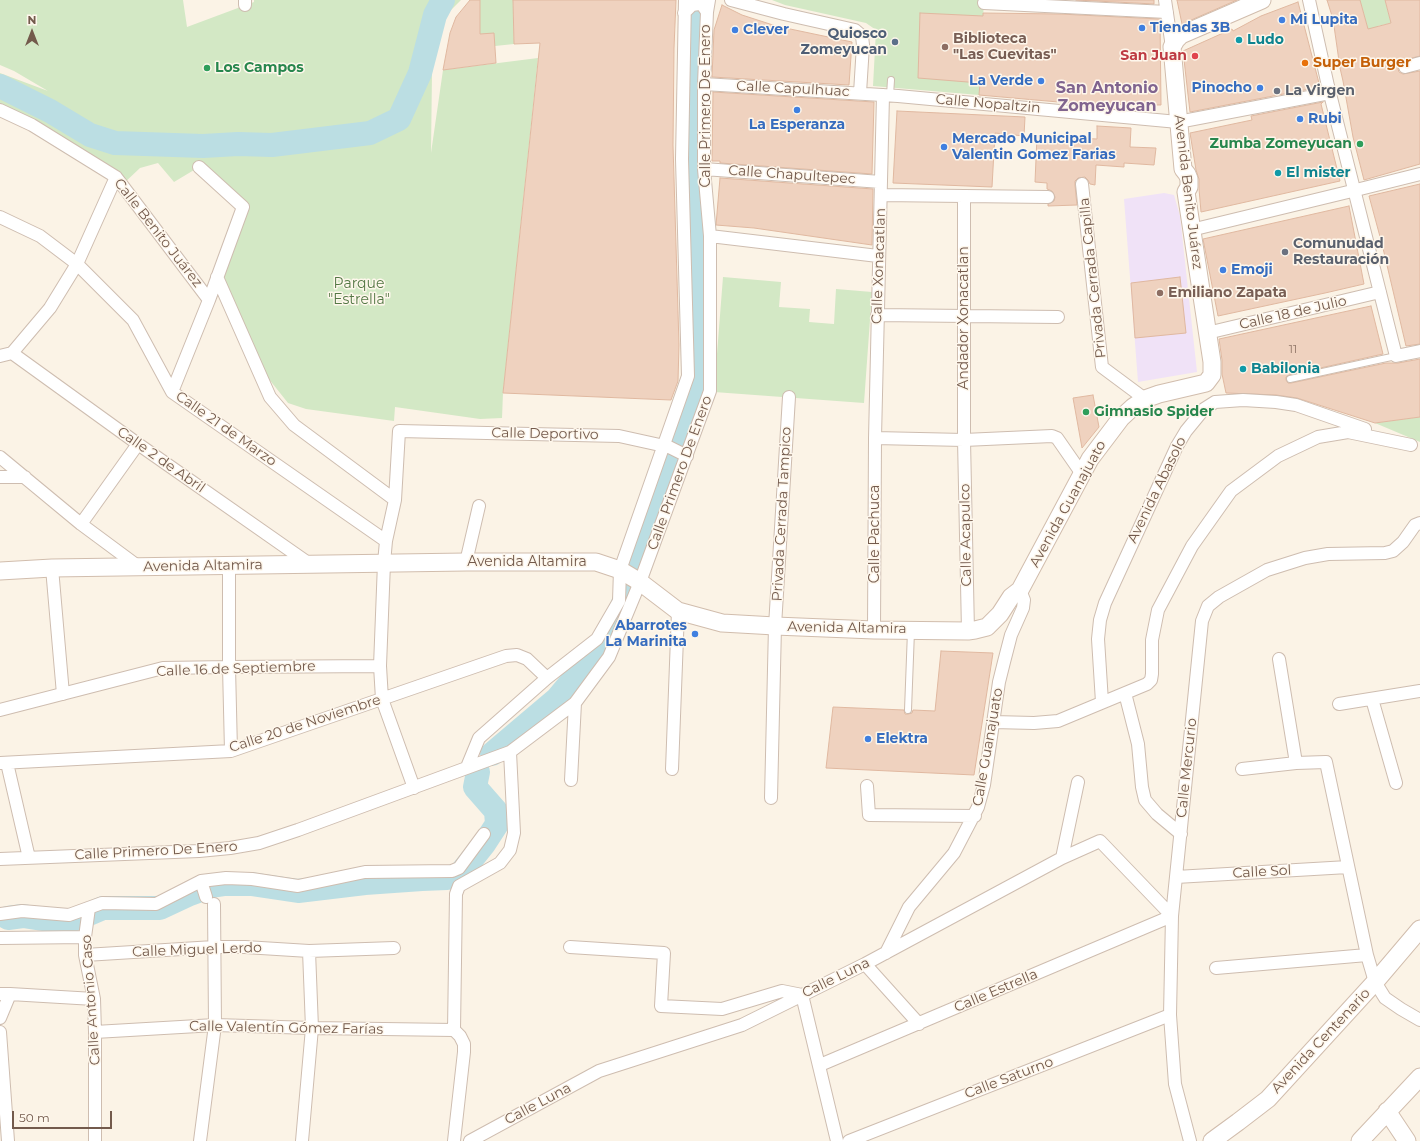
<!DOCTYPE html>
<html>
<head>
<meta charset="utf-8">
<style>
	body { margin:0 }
	#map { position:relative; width:1420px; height:1141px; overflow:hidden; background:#fbf3e6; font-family:Montserrat,sans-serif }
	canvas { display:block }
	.north { position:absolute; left:12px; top:12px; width:40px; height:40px; -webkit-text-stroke:3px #fef7ec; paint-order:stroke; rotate:0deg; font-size:11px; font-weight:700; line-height:16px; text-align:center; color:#735a4c }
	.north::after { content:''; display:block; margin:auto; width:14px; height:18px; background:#735a4c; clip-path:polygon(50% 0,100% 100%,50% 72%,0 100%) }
	.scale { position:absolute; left:12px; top:1111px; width:100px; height:18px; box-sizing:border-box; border:2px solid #735a4c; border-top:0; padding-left:5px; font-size:12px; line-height:14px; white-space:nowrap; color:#735a4c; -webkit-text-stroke:3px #fef7ec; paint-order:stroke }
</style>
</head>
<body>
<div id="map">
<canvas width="1420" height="1141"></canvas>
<div class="north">N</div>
<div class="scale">50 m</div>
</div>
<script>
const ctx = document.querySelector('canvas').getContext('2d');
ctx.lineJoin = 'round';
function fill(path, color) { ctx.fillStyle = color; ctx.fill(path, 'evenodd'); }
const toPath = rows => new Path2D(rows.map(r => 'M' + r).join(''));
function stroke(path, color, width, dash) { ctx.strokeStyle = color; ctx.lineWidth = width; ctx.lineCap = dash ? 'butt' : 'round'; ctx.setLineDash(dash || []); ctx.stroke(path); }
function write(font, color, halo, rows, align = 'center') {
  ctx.font = font + ' Montserrat,sans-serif'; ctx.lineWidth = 3; ctx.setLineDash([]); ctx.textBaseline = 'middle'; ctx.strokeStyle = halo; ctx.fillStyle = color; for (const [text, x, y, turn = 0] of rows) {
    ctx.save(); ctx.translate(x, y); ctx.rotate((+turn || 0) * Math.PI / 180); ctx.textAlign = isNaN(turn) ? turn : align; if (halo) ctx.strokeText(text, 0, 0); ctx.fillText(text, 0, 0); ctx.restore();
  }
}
fill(toPath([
	[1164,193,1174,195,1180,216,1197,372,1138,382,1124,199]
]), '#f0e2f7');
fill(toPath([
	[0,0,183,0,187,27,254,2,254,0,461,0,447,14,438,39,432,72,431,153,443,70,538,58,503,393,502,418,480,419,395,407,394,421,306,409,288,403,253,359,217,277,242,207,199,167,174,182,158,163,140,168,122,185,0,110,0,73,48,91,14,71,0,65],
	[480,0,513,0,514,44,495,46,480,34],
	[772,0,984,0,979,95,873,86,876,30,866,23,785,5],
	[1347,0,1385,0,1391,23,1378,26,1369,34,1362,7,1349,11],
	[723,277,781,282,779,307,810,309,809,322,834,324,836,289,872,292,864,403,714,392],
	[1420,417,1420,442,1375,423]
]), '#d3e8c5');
stroke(toPath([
	[0,86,50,111,90,135,115,143,203,146,238,144,272,145,370,133,399,119,420,73,435,15,443,0],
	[492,754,557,699,612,633,628,590,632,564,676,450,704,385,695,171,697,1],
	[8,918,23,916,55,921,72,920,82,917,103,908,160,908,190,894,212,886,225,884,251,884,298,891,365,883,422,879,447,878,460,874,484,844,497,824,496,811,475,787,478,772]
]), '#bbdee3', 24);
const building = toPath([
	[470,0,480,0,480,34,494,33,496,63,443,70,450,33,456,17,470,0],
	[513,0,676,0,674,48,673,145,679,345,678,381,671,400,503,393,540,43,514,44,513,0],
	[1076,0,1154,0,1154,4,1076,0],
	[1177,0,1237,0,1182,24,1177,0],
	[1327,0,1360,0,1368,29,1391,23,1385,0,1420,0,1420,56,1400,61,1398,69,1399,72,1403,74,1420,71,1420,164,1364,180,1353,137,1343,81,1340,68,1333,19,1327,0],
	[1298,2,1320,87,1190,112,1183,51,1232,29,1233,31,1261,16,1298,2],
	[722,5,742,15,776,26,852,42,849,85,712,77,714,30,722,5],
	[920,13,983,16,983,13,1060,14,1160,19,1161,105,1081,104,979,95,980,83,918,78,920,13],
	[713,92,874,102,872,174,720,163,720,161,712,161,713,92],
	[1323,102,1321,104,1340,181,1201,212,1199,189,1199,179,1196,170,1190,133,1252,120,1251,116,1323,102],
	[897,111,1025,117,1024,136,995,133,992,187,893,183,897,111],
	[1097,126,1131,128,1130,147,1156,148,1154,165,1124,163,1124,167,1096,165,1095,185,1090,184,1088,180,1085,177,1078,178,1075,181,1075,185,1077,205,1048,206,1048,204,1054,201,1055,197,1052,191,1047,189,1047,183,1035,182,1037,136,1097,139,1097,126],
	[720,178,873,189,872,245,754,228,716,225,720,178],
	[1420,184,1420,344,1406,346,1382,244,1369,196,1420,184],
	[1349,206,1364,284,1325,293,1218,316,1203,239,1349,206],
	[1180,277,1186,333,1135,338,1131,283,1180,277],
	[1371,306,1383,354,1289,375,1286,377,1286,380,1288,383,1291,383,1386,363,1398,363,1420,359,1420,417,1375,423,1297,398,1276,395,1226,393,1222,374,1222,360,1219,339,1371,306],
	[1093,395,1099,427,1082,448,1073,398,1093,395],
	[941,651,993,653,974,775,826,768,833,707,904,710,905,714,908,714,912,713,913,710,935,711,941,651]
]);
fill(building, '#efd2bf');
stroke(building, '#e0b8a0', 1);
const lane = toPath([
	[890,95,891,80],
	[1290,379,1396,356],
	[908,710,911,631]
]);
const street = toPath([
	[731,0,784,14,855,30,862,36,863,45,860,93],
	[1165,0,1172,47],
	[1309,0,1328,86,1396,356,1420,351],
	[984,3,1167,12],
	[245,5,245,0],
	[684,13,692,5,699,4,703,6,707,12],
	[1405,67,1420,63],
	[704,84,898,96,1178,122,1330,93],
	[0,110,32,125,116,177,209,300],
	[704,169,881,182],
	[1082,184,1102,367,1145,399],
	[881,195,1048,197],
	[964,197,964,440,968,631],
	[0,217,40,236,77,264,133,320,172,392,386,541],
	[1191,230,1348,192,1420,174],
	[710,236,878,256],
	[217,277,270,397,294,425,395,500],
	[877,315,1058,317],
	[1207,333,1380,292],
	[12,353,138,444,311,565],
	[0,356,12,353,50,308,77,264,116,177],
	[172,392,209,300,243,207,199,167],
	[875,438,964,440,1052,436,1057,438,1082,474],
	[0,457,81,524,139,567],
	[0,477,25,477],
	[81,524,138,444],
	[466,562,479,506],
	[229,566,229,667,231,751],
	[52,568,63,694],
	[874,630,875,438,883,95],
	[1279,659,1296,763],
	[1125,693,1138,744,1142,787,1145,800,1157,814,1181,834],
	[1372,699,1396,783],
	[1102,702,1098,639,1100,620,1105,603,1177,446,1186,431,1204,409,1215,402,1243,400,1276,402,1296,405,1365,429],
	[1339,704,1420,691],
	[0,710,163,668,229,667,380,666],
	[993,722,1034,723,1058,721,1147,684,1151,680,1152,674,1152,640,1158,610,1192,546,1231,491,1278,456,1318,437,1348,432,1411,445],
	[0,763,231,751,506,656,517,655,527,659,547,678],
	[7,763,29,858],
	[467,767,479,738,547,678,597,639,619,601,620,570,688,376,682,159,685,0],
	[672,769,678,611],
	[1242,769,1296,763,1326,762,1367,955,1375,982,1385,998,1401,1009,1420,1020],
	[571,780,575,703],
	[867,786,869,815,975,816],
	[414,788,382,699,380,666,384,563,386,541,395,500,399,431,619,436,669,447,687,456],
	[771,798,775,626,789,397],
	[1062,858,1078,782],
	[0,859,199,851,230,848,259,843,298,830,510,752,575,703,609,657,640,582,710,391,710,236,704,169,704,84,707,12,709,0],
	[1176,877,1348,867],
	[201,881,206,897],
	[89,908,85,937,85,955,94,999,95,1032,95,1141],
	[0,914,22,911,69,915,102,903,156,904,201,881,226,878,252,879,298,886,365,872,452,871,459,868,484,834],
	[0,938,85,937],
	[570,947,664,953,661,1006,722,1009,782,991,802,995,837,1141],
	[886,953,909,907,954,853,978,807,984,785,999,682,1004,662,1011,635,1023,608,1024,600,1020,590],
	[85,955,214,947,245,947,309,951,394,948],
	[865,964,919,1024],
	[1216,968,1367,955],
	[0,994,10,994,94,999],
	[0,1018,10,994],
	[0,1032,8,1141],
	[95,1032,215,1025,312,1028,454,1030],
	[200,1141,215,1025,214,904],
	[302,1141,312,1028,309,951],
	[454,1141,464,1052,464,1044,460,1036,454,1030,456,894,459,886,500,863,510,850,514,833,510,752],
	[470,1141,599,1071,742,1025,865,964,1062,858,1100,841,1172,916,820,1065],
	[849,1141,1170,1015],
	[1190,1141,1175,1084,1170,1015,1172,916,1202,621,1208,606,1219,597,1267,570,1305,558,1328,554,1385,553,1393,551,1403,542,1415,525,1420,523]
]);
const secondary = toPath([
	[0,571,52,568,466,562,596,562,620,570,640,582,678,611,722,623,775,626,874,630,968,631,975,630,987,627,1000,614,1011,597,1020,590,1090,459,1121,418,1133,407,1145,399,1159,394,1206,383,1212,375,1212,362,1186,192,1189,187,1189,179,1187,174,1183,169,1172,47,1176,40,1181,35,1262,0],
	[1387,1111,1407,1141],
	[1212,1141,1238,1122,1268,1099,1375,982,1420,929],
	[1360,1141,1420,1077]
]);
stroke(lane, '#cebdb0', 8);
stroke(street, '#cebdb0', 14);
stroke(secondary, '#d1bdad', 19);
stroke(lane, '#fff', 6);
stroke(street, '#fff', 12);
stroke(secondary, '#fff', 17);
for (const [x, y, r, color] of [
	[1282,20,4,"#3f7fe0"],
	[1142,28,4,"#3f7fe0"],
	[735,30,4,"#3f7fe0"],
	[1239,40,4,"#0f9aa8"],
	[895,42,4,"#5c6f8a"],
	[945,47,4,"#8d6e63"],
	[1195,56,4,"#e0444e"],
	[1305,63,4,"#e8710a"],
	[207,68,4,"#2e9e5b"],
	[1041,81,4,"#3f7fe0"],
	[1260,88,4,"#3f7fe0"],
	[1277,91,4,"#6b7280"],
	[797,110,4,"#3f7fe0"],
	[1300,119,4,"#3f7fe0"],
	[1360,144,4,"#2e9e5b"],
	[944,147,4,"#3f7fe0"],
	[1278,173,4,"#0f9aa8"],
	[1285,252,4,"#6b7280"],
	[1223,270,4,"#3f7fe0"],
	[1160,293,4,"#8d6e63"],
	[1243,369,4,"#0f9aa8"],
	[1086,412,4,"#2e9e5b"],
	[695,634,4,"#3f7fe0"],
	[868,739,4,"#3f7fe0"]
]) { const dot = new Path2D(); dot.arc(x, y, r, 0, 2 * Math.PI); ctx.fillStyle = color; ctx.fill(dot); stroke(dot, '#fef7ec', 1.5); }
write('12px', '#927869', null, [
	["11",1293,349]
]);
write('bold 14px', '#366cbe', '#fef7ec', [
	["Mi Lupita",1290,20],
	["Tiendas 3B",1150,28],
	["Clever",743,30],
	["La Verde",1033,81,"right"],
	["Pinocho",1252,88,"right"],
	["Rubi",1308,119],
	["La Esperanza",797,125,"center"],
	["Mercado Municipal",952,139],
	["Valentin Gomez Farias",952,155],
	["Emoji",1231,270],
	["Abarrotes",687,626,"right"],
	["La Marinita",687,642,"right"],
	["Elektra",876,739]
], 'left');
write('bold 14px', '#4e5e75', '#fef7ec', [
	["Quiosco",887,34],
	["Zomeyucan",887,50]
], 'right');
write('bold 14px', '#785e54', '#fef7ec', [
	["Biblioteca",953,39],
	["\"Las Cuevitas\"",953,55],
	["Emiliano Zapata",1168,293]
], 'left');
write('bold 14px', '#0d838f', '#fef7ec', [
	["Ludo",1247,40],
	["El mister",1286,173],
	["Babilonia",1251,369]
], 'left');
write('bold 14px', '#be3a42', '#fef7ec', [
	["San Juan",1187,56]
], 'right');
write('bold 14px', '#c56008', '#fef7ec', [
	["Super Burger",1313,63]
], 'left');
write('bold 14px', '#27864d', '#fef7ec', [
	["Los Campos",215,68],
	["Zumba Zomeyucan",1352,144,"right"],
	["Gimnasio Spider",1094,412]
], 'left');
write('14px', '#735a4c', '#fef7ec', [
	["Calle Capulhuac",793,89,3],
	["Calle Nopaltzin",988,104,5],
	["Calle Primero De Enero",706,106,-90],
	["Calle Chapultepec",792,175,4],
	["Avenida Benito Juárez",1188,192,83],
	["Calle Benito Juárez",158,233,52],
	["Calle Xonacatlan",879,266,-88],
	["Privada Cerrada Capilla",1093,278,-96],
	["Calle 18 de Julio",1293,313,-13],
	["Andador Xonacatlan",964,318,-90],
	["Calle 21 de Marzo",226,429,35],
	["Calle Deportivo",545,434,1],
	["Calle 2 de Abril",161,460,35],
	["Calle Primero De Enero",680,473,-70],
	["Avenida Abasolo",1157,490,-64],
	["Avenida Guanajuato",1068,504,-61],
	["Privada Cerrada Tampico",782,514,-87],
	["Calle Pachuca",875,534,-90],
	["Calle Acapulco",966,535,-91],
	["Avenida Altamira",527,562],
	["Avenida Altamira",203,566,-1],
	["Avenida Altamira",847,628,1],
	["Calle 16 de Septiembre",236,669,-2],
	["Calle 20 de Noviembre",305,724,-18],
	["Calle Guanajuato",988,747,-80],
	["Calle Mercurio",1187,768,-84],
	["Calle Primero De Enero",156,851,-3],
	["Calle Sol",1262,872,-3],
	["Calle Miguel Lerdo",197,950,-2],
	["Calle Luna",836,978,-26],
	["Calle Estrella",996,991,-23],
	["Calle Antonio Caso",91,1000,-94],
	["Calle Valentín Gómez Farías",286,1028,1],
	["Avenida Centenario",1321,1041,-47],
	["Calle Saturno",1009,1078,-21],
	["Calle Luna",538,1104,-28]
]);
write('bold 14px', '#5b616d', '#fef7ec', [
	["La Virgen",1285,91],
	["Comunudad",1293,244],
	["Restauración",1293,260]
], 'left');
write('14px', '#547845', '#fef7ec', [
	["Parque",359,284],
	["\"Estrella\"",359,300]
]);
write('bold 16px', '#80648f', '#fef7ec', [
	["San Antonio",1107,88],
	["Zomeyucan",1107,106]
]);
</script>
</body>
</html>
